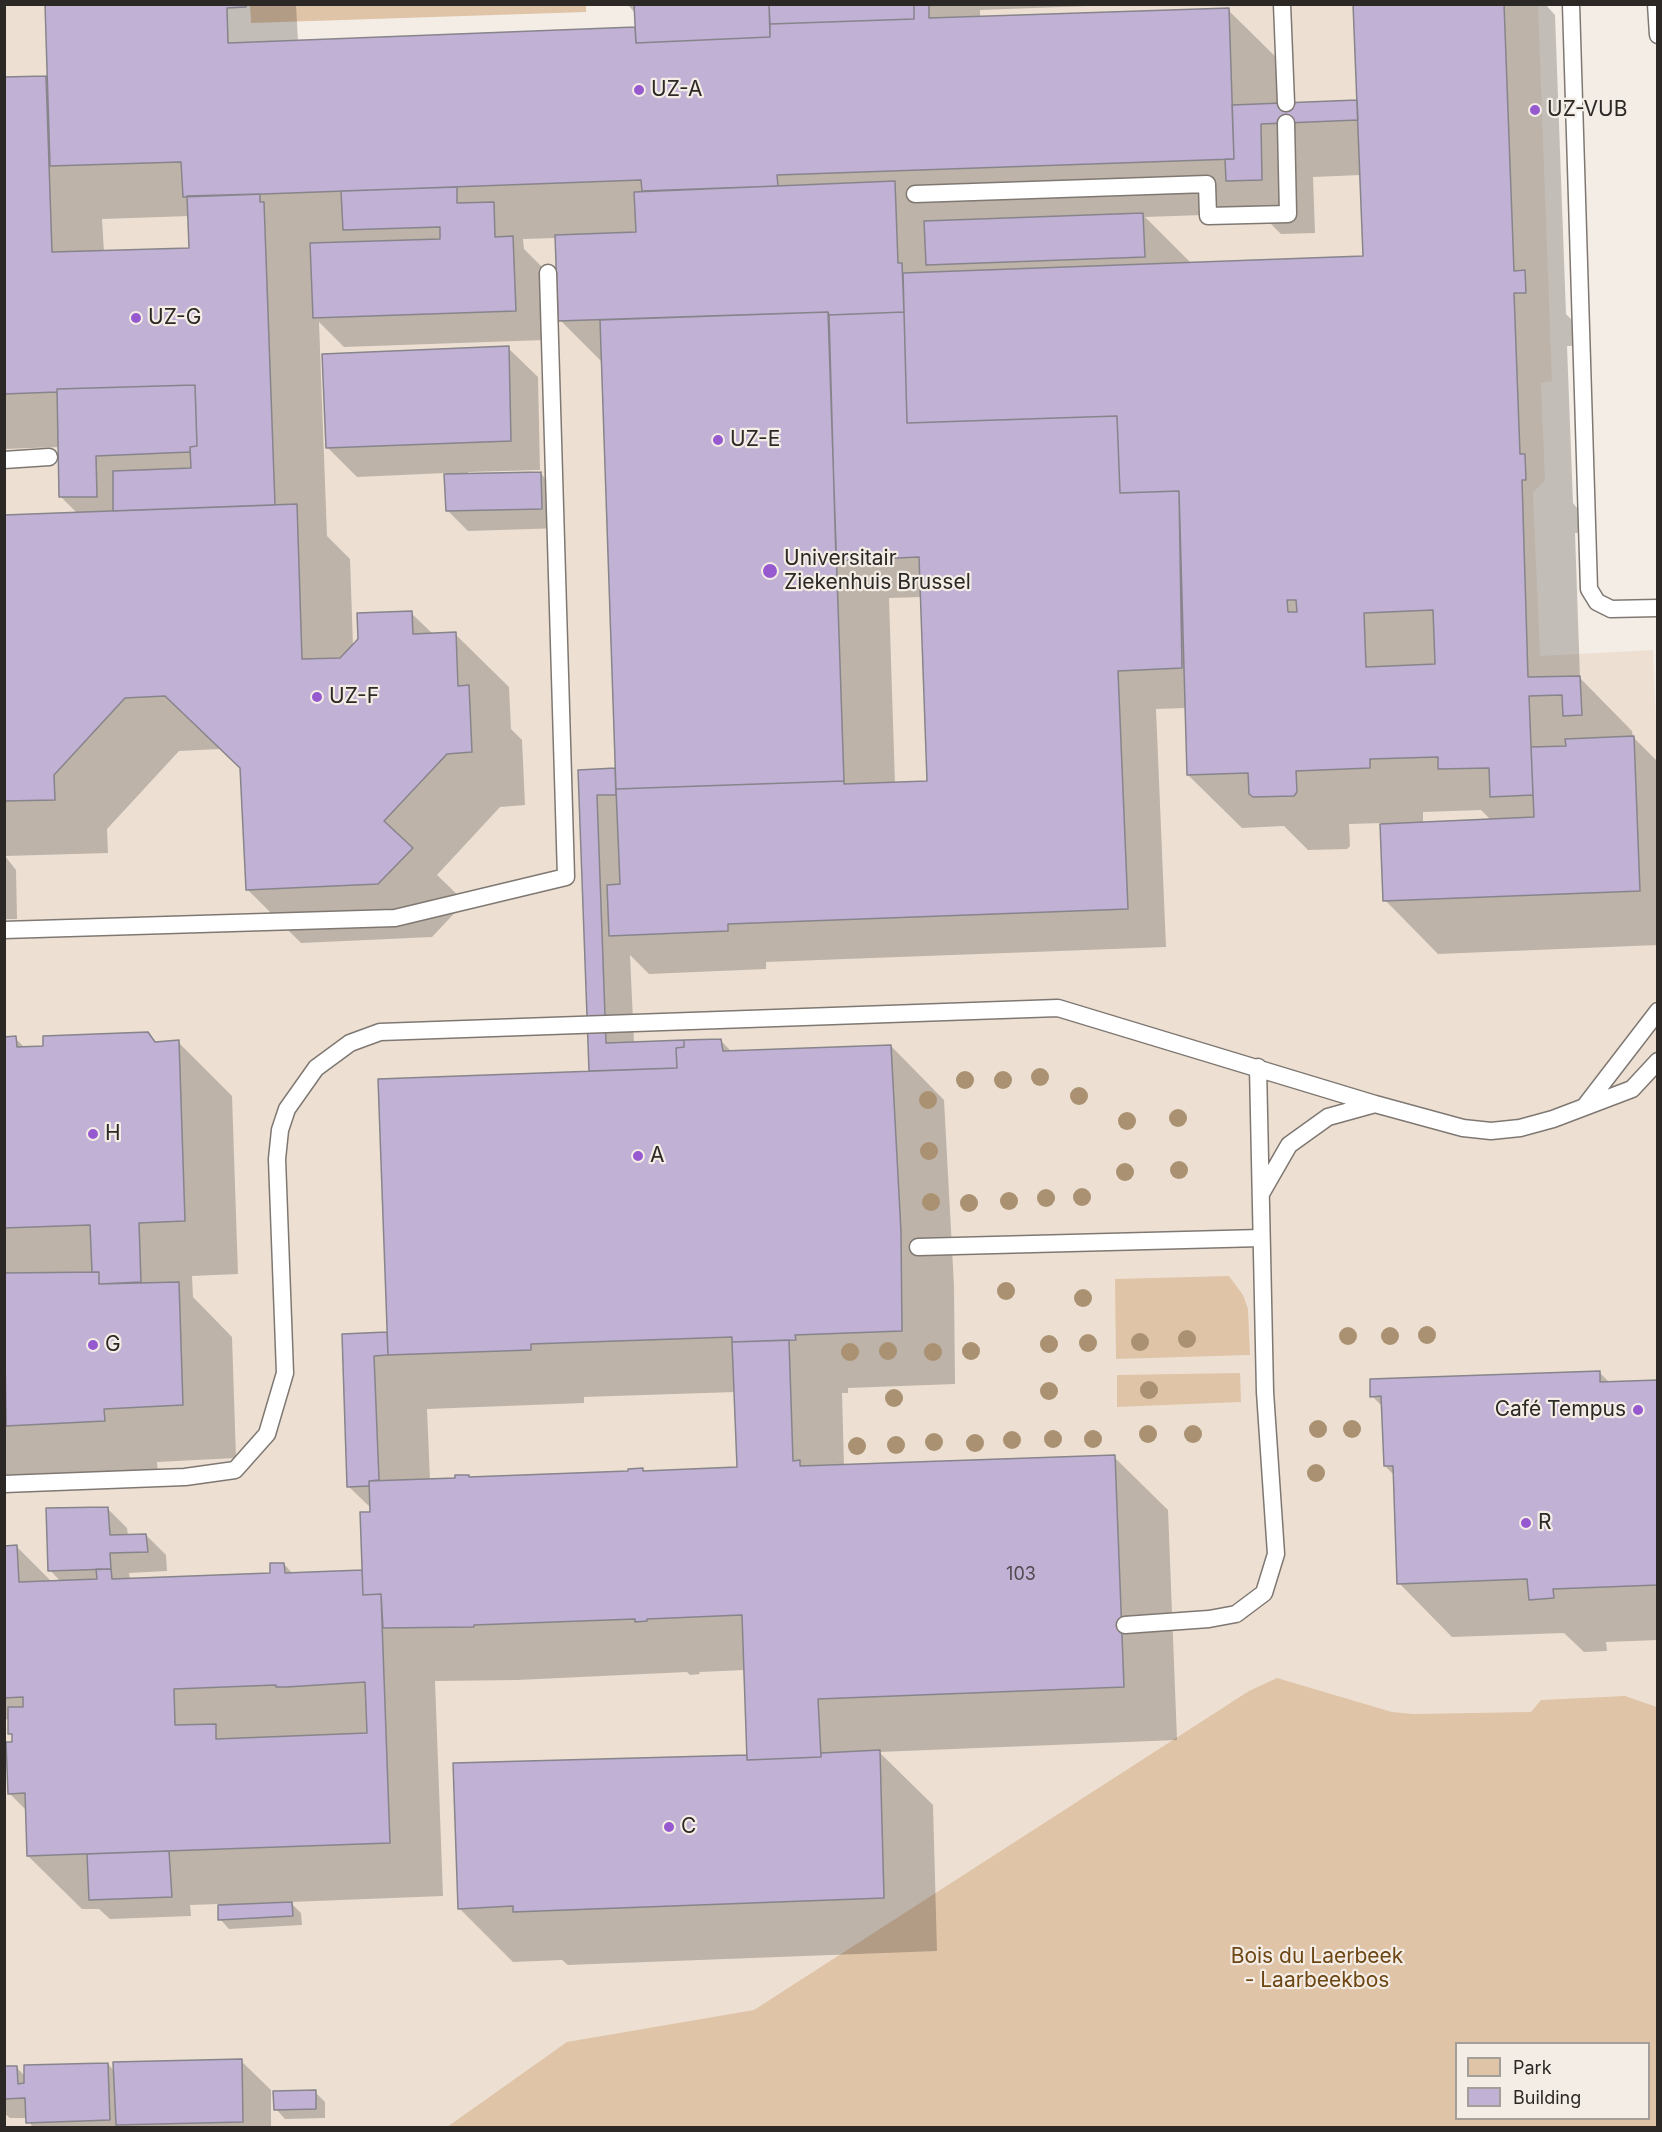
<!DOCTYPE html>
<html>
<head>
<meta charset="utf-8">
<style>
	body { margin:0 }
	#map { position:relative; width:1662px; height:2132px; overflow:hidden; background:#f4ede6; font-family:Inter,sans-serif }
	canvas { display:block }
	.frame { position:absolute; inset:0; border:6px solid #2b2825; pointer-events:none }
	.legend { position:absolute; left:1455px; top:2042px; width:195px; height:78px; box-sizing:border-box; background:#f4ede6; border:2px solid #a49e99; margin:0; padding:8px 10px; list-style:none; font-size:18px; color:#2b2825 }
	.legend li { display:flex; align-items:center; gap:12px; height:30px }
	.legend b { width:30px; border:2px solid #a49e99 }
</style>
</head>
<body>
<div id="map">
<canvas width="1662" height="2132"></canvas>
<div class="frame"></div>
<ul class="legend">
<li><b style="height:16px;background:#dfc4a8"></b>Park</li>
<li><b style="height:16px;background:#c1b1d4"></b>Building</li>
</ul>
</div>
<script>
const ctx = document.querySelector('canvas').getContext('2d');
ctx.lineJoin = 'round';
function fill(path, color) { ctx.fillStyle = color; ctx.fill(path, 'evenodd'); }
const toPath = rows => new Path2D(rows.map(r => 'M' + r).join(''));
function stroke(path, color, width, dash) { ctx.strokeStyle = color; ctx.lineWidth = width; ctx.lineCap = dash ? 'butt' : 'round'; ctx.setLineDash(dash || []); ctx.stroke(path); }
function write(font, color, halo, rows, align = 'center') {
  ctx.font = font + ' Inter,sans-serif'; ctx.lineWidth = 4.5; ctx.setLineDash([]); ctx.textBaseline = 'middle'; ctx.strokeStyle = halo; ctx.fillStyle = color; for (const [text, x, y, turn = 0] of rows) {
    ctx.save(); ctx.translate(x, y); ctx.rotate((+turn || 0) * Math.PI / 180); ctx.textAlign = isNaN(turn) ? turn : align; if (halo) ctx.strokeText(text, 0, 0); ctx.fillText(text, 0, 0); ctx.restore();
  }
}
fill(toPath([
	[634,4,1538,5,1552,381,1541,383,1545,480,1533,493,1540,656,1653,650,1658,775,1657,1878,837,2127,5,2128,5,5,245,5,246,7,227,8,229,43,635,27]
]), '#ede0d3');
fill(toPath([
	[586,4,586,12,251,23,250,5],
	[1229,1276,1243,1295,1248,1309,1250,1355,1116,1359,1115,1279],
	[1240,1373,1241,1402,1117,1407,1117,1375],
	[1277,1678,1392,1712,1413,1714,1531,1712,1541,1700,1625,1696,1657,1707,1657,2127,447,2127,567,2042,754,2010,1249,1691],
	[1456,2044,1648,2044,1648,2118,1456,2118]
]), '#dfc4a8');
fill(toPath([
	[47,4,296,4,298,42,637,29,636,14,627,4,1143,4,980,10,980,18,1228,10,1282,63,1283,104,1359,102,1355,4,1545,4,1555,15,1566,314,1578,326,1579,346,1567,346,1573,503,1578,509,1579,533,1575,533,1580,678,1632,731,1633,737,1658,762,1658,945,1438,954,1385,900,1382,823,1349,824,1350,846,1347,849,1308,850,1284,826,1242,828,1188,775,1186,708,1156,709,1166,947,766,962,766,969,649,974,630,955,634,1043,720,1040,732,1052,891,1046,944,1100,954,1286,955,1384,848,1388,848,1393,842,1393,844,1466,1114,1457,1168,1510,1177,1740,879,1752,933,1805,937,1951,568,1965,562,1960,513,1962,459,1908,748,1756,745,1670,699,1672,700,1674,690,1675,687,1672,517,1680,435,1681,443,1896,290,1902,301,1913,302,1925,229,1929,220,1919,219,1904,190,1905,191,1916,110,1919,99,1909,82,1909,28,1856,27,1811,9,1793,13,1743,10,1722,4,1717,4,1547,17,1547,52,1582,61,1582,50,1570,107,1508,127,1528,128,1536,146,1535,166,1555,167,1571,129,1573,130,1580,272,1574,284,1564,293,1574,364,1572,372,1509,348,1486,344,1335,389,1334,593,1073,580,771,615,770,617,772,603,363,560,320,557,238,523,239,524,249,542,267,545,340,344,347,319,322,327,536,350,559,353,646,411,613,433,634,455,634,509,687,511,729,522,740,525,805,500,807,437,875,465,902,432,937,301,943,247,889,242,770,220,749,179,751,107,829,108,853,5,856,16,870,17,919,4,919,4,517,78,514,61,497,59,447,4,449,4,79,48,77],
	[1361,175,1364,258,1192,264,1145,217,1260,213,1281,234,1315,233,1313,177],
	[190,216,191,249,104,252,102,219],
	[922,597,929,782,895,784,889,598],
	[1481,810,1491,820,1423,823,1423,812],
	[735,1392,738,1469,645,1472,642,1470,630,1473,471,1479,469,1476,430,1480,427,1409,584,1403,584,1397],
	[508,348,538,377,540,470,468,472,468,475,540,473,560,493,562,528,468,531,448,511,446,473,357,477,327,447],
	[147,1034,157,1043,178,1042,232,1096,238,1274,192,1276,193,1297,232,1337,236,1458,157,1462,158,1474,4,1480,4,1038,15,1038,25,1048],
	[1599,1372,1610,1383,1658,1381,1658,1640,1606,1642,1607,1651,1584,1652,1564,1633,1452,1637,1399,1583,1395,1476,1385,1466,1383,1407,1372,1396],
	[241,2061,271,2090,271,2128,33,2128,27,2118,10,2118,4,2113,4,2067,16,2067,25,2076,108,2064,115,2072],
	[315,2092,325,2102,325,2118,285,2119,276,2109]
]), '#0003');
const building = toPath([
	[45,4,245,4,246,7,227,8,228,43,635,27,636,43,770,37,770,24,914,19,914,4,929,4,929,18,1229,8,1234,159,777,175,778,186,642,191,641,180,183,197,181,162,50,166,45,4],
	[634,4,769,4,770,37,636,43,634,4],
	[769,4,914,4,914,19,770,24,769,4],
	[1353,4,1504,4,1514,271,1525,270,1526,293,1514,293,1520,454,1525,454,1526,480,1522,480,1528,677,1580,676,1582,715,1563,716,1562,695,1529,696,1533,795,1490,797,1489,768,1438,769,1438,757,1370,759,1370,768,1296,771,1297,792,1294,796,1253,797,1249,794,1248,773,1187,775,1179,491,1120,493,1117,416,907,423,903,273,1363,256,1353,4],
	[1287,600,1296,600,1297,612,1288,612,1287,600],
	[1433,610,1435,664,1366,667,1364,613,1433,610],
	[46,76,52,252,189,248,187,196,260,194,260,202,264,202,275,505,113,511,113,471,191,468,190,447,197,446,195,385,57,389,57,392,4,394,4,77,46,76],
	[1357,100,1358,120,1261,124,1262,180,1226,181,1225,159,1234,159,1232,105,1357,100],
	[895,181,898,263,902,263,904,312,829,315,828,312,558,321,555,235,636,232,634,192,895,181],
	[457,187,457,203,494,202,495,237,513,236,516,311,313,318,310,243,440,239,440,227,343,230,341,191,457,187],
	[1143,213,1145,257,926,265,924,221,1143,213],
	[828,312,844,781,616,789,600,320,828,312],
	[904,312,907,423,1117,416,1120,493,1179,491,1182,668,1118,671,1128,909,728,924,728,931,609,936,607,885,620,884,616,789,844,781,844,784,927,781,919,557,836,561,829,315,904,312],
	[509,346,511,441,326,448,322,354,509,346],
	[195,385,197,446,190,447,190,452,96,456,97,497,59,497,57,389,195,385],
	[541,472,542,509,446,511,444,474,541,472],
	[297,504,302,659,340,658,358,639,357,613,412,611,413,634,456,632,458,686,469,685,472,752,447,754,384,821,413,848,378,884,246,890,240,768,165,696,125,698,54,775,55,800,4,801,4,515,297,504],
	[1634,736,1640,891,1383,901,1380,824,1534,817,1531,747,1566,746,1565,739,1634,736],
	[615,768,616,795,597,795,606,1043,684,1040,684,1047,676,1048,677,1068,589,1071,578,770,615,768],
	[148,1032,155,1042,179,1040,185,1221,139,1223,141,1282,99,1284,99,1272,92,1272,90,1225,4,1228,4,1037,16,1036,17,1047,43,1046,43,1036,148,1032],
	[721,1039,723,1051,891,1045,901,1232,902,1331,795,1335,796,1340,732,1342,732,1337,531,1344,531,1350,388,1355,378,1079,677,1068,676,1048,684,1047,684,1040,721,1039],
	[99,1272,99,1284,179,1282,183,1405,104,1409,105,1421,6,1426,4,1273,99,1272],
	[387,1332,388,1355,374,1356,379,1480,369,1481,369,1486,347,1487,342,1334,387,1332],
	[789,1340,793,1461,800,1460,800,1466,1115,1455,1124,1687,818,1699,821,1757,747,1760,742,1615,647,1619,647,1621,635,1622,635,1619,474,1625,474,1627,383,1628,381,1594,363,1595,360,1512,370,1512,369,1481,455,1478,455,1475,469,1475,469,1477,628,1471,628,1469,643,1468,643,1471,737,1467,732,1342,789,1340],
	[1600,1371,1600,1382,1658,1380,1658,1585,1553,1589,1554,1598,1529,1600,1527,1579,1397,1584,1393,1466,1384,1466,1381,1396,1370,1397,1370,1379,1600,1371],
	[108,1507,110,1535,146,1534,148,1552,110,1553,111,1569,48,1571,46,1508,108,1507],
	[17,1545,19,1582,97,1579,96,1569,111,1569,112,1579,270,1573,270,1563,284,1563,285,1573,362,1570,363,1595,381,1594,390,1843,27,1856,25,1793,8,1794,6,1742,12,1742,12,1734,8,1734,8,1707,23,1707,23,1697,4,1698,4,1546,17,1545],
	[365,1682,367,1733,216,1739,216,1724,175,1725,174,1689,276,1685,276,1687,287,1687,365,1682],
	[880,1750,884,1898,513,1912,513,1906,458,1909,453,1763,747,1755,747,1760,821,1757,821,1753,880,1750],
	[169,1851,172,1897,89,1900,87,1854,169,1851],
	[292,1902,293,1916,218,1920,218,1905,292,1902],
	[242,2059,243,2122,116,2125,113,2062,242,2059],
	[108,2063,110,2120,26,2123,25,2098,4,2099,4,2066,17,2066,18,2084,24,2083,24,2065,108,2063],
	[316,2090,316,2109,274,2110,273,2091,316,2090]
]);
fill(building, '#c1b1d4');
stroke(building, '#87848c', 1.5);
const lane = toPath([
	[1282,4,1286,103],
	[1571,4,1589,589,1597,602,1611,609,1658,608],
	[1656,4,1658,35],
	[915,194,1207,184,1208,216,1288,214,1286,123],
	[4,460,49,457],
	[4,930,395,918,566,877,548,273],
	[1585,1106,1658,1011],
	[1262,1192,1289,1145,1328,1117,1375,1104],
	[918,1247,1261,1238],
	[4,1484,185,1477,235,1470,267,1434,285,1373,277,1159,280,1130,287,1109,316,1068,350,1043,380,1032,1058,1008,1375,1104,1463,1128,1491,1131,1520,1128,1553,1119,1632,1089,1658,1061],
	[1125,1625,1209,1619,1236,1614,1264,1593,1276,1554,1265,1392,1258,1067]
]);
stroke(lane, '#7f7872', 19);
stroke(lane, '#fff', 16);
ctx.fillStyle = '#aa9172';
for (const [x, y] of [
	[1040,1077],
	[965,1080],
	[1003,1080],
	[1079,1096],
	[928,1100],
	[1178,1118],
	[1127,1121],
	[929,1151],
	[1179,1170],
	[1125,1172],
	[1082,1197],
	[1046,1198],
	[1009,1201],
	[931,1202],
	[969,1203],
	[1006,1291],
	[1083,1298],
	[1427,1335],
	[1348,1336],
	[1390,1336],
	[1187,1339],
	[1140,1342],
	[1088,1343],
	[1049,1344],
	[888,1351],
	[971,1351],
	[850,1352],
	[933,1352],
	[1149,1390],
	[1049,1391],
	[894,1398],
	[1318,1429],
	[1352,1429],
	[1148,1434],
	[1193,1434],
	[1053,1439],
	[1093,1439],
	[1012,1440],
	[934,1442],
	[975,1443],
	[896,1445],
	[857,1446],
	[1316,1473]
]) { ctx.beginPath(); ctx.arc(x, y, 9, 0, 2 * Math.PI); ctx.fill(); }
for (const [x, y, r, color] of [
	[639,90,6,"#9759d0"],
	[1535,110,6,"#9759d0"],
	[136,318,6,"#9759d0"],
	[718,440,6,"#9759d0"],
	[770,571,8,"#9759d0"],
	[317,697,6,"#9759d0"],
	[93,1134,6,"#9759d0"],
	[638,1156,6,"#9759d0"],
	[93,1345,6,"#9759d0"],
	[1638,1410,6,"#9759d0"],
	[1526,1523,6,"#9759d0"],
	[669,1827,6,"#9759d0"]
]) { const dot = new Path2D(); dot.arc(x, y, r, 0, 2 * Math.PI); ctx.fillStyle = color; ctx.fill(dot); stroke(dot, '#f4ede6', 2); }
write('18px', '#504a51', null, [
	["103",1021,1575]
]);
write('21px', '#2b2825', '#f4ede6', [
	["UZ-A",651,90],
	["UZ-VUB",1547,110],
	["UZ-G",148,318],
	["UZ-E",730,440],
	["Universitair",784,559],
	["Ziekenhuis Brussel",784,583],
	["UZ-F",329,697],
	["H",105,1134],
	["A",650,1156],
	["G",105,1345],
	["Café Tempus",1626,1410,"right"],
	["R",1538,1523],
	["C",681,1827]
], 'left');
write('21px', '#6d4614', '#f4ede6', [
	["Bois du Laerbeek",1317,1957],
	["- Laarbeekbos",1317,1981]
]);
</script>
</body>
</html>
